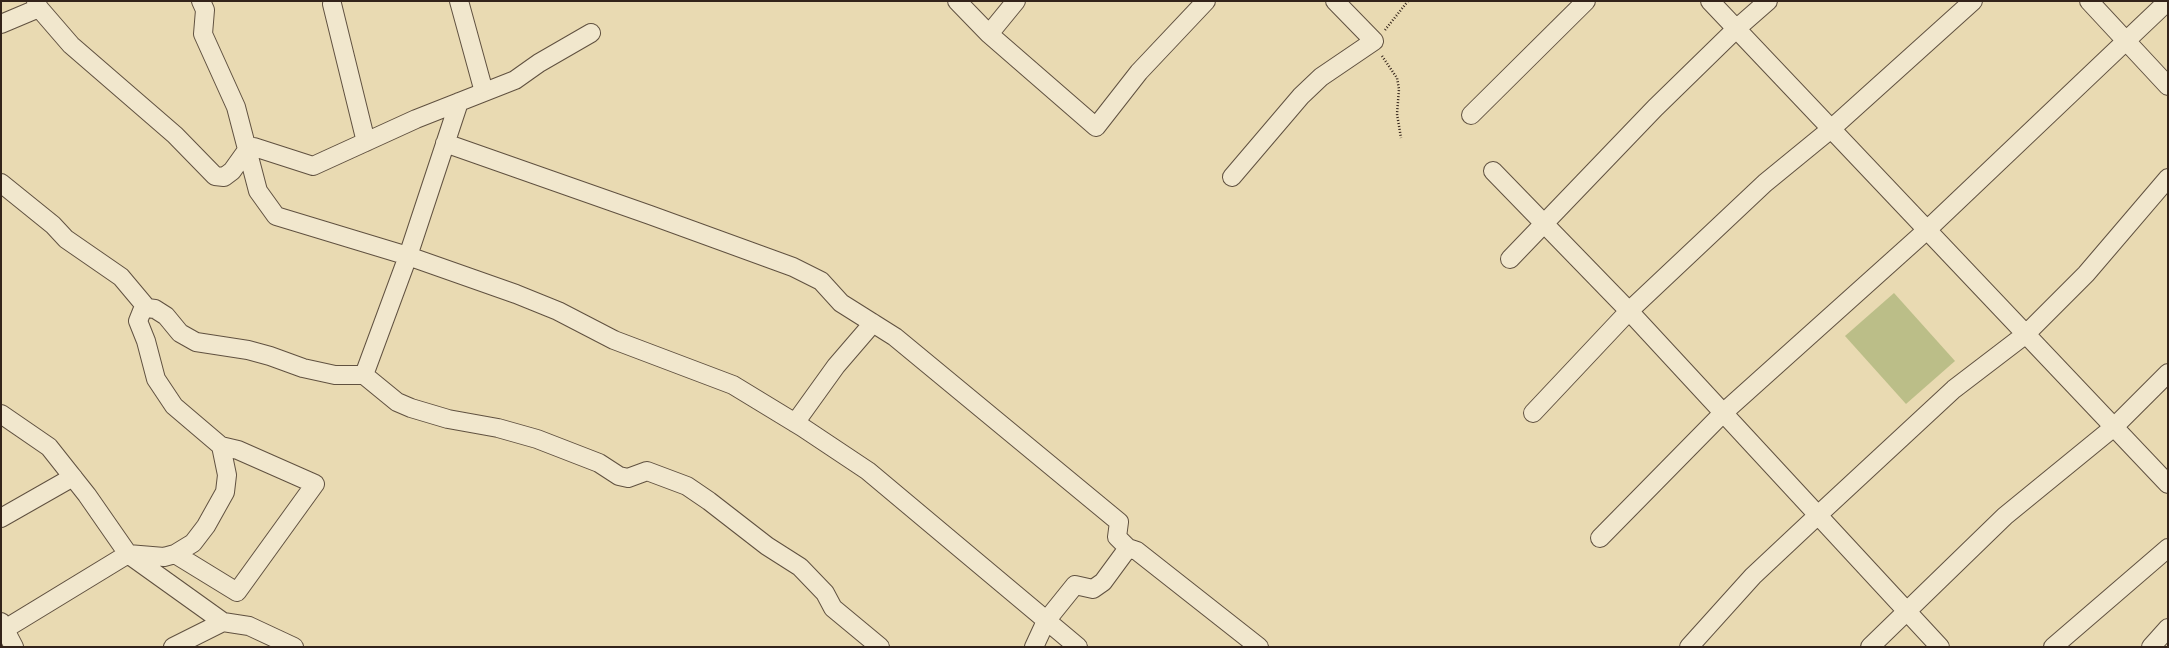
<!DOCTYPE html>
<html>
<head>
<meta charset="utf-8">
<style>
	body { margin:0 }
	#map { position:relative; width:2169px; height:648px; overflow:hidden; background:#e9dab2; font-family:Cardo,serif }
	canvas { display:block }
	.frame { position:absolute; inset:0; border:2px solid #33231a; pointer-events:none }
</style>
</head>
<body>
<div id="map">
<canvas width="2169" height="648"></canvas>
<div class="frame"></div>
</div>
<script>
const ctx = document.querySelector('canvas').getContext('2d');
ctx.lineJoin = 'round';
function fill(path, color) { ctx.fillStyle = color; ctx.fill(path, 'evenodd'); }
const toPath = rows => new Path2D(rows.map(r => 'M' + r).join(''));
function stroke(path, color, width, dash) { ctx.strokeStyle = color; ctx.lineWidth = width; ctx.lineCap = dash ? 'butt' : 'round'; ctx.setLineDash(dash || []); ctx.stroke(path); }
fill(toPath([
	[1894,293,1955,361,1906,404,1845,336]
]), '#bbbe88');
const minor = toPath([
	[36,1,39,8,71,45,175,135,215,176,224,177,232,171,247,150,254,147,313,166,416,119,515,80,539,63,591,33],
	[201,1,205,10,203,34,236,107,258,191,276,216,408,256,516,294,558,311,614,340,733,385,802,427,868,471,1078,647],
	[459,1,484,92],
	[957,1,989,34,1096,127,1139,72,1206,1],
	[1710,1,2168,484],
	[2089,1,2168,86],
	[332,4,366,142],
	[1,24,39,8],
	[989,34,1016,1],
	[1471,115,1586,1],
	[445,143,650,215,793,267,821,281,841,303,895,337,1119,522,1117,537,1128,548,1137,551,1259,647],
	[1493,171,1629,311,1940,647],
	[1232,177,1301,96,1321,77,1374,41,1335,1],
	[1,183,53,225,66,239,121,277,147,308,155,309,166,316,180,333,196,342,248,350,270,356,303,368,335,375,364,375,397,402,411,408,448,419,498,428,537,439,599,463,619,476,628,478,647,471,687,486,709,501,767,546,800,567,825,593,833,608,880,647],
	[1510,259,1655,108,1736,29,1768,1],
	[147,308,142,311,138,321,146,341,156,379,174,406,221,446,238,450,315,484,237,592,175,554],
	[364,375,408,256,459,102],
	[1533,413,1629,311,1765,183,1831,129,1973,1],
	[1,414,49,447,87,495,128,554,223,622,249,626,294,647],
	[795,423,836,366,873,323],
	[1,518,73,477],
	[1600,538,1723,413,1928,229,2168,1],
	[1,622,14,647],
	[5,629,128,554,164,557,175,554,193,543,206,526,225,492,227,475,221,446],
	[173,647,223,622],
	[1034,647,1046,621,1075,585,1093,589,1103,582,1128,548],
	[1689,647,1753,576,1817,516,1954,389,2026,334,2086,274,2168,178],
	[1870,647,2005,516,2114,427,2168,373],
	[2053,647,2168,548],
	[2151,647,2168,628]
]);
stroke(minor, '#605140', 20);
stroke(toPath([
	[1385,30,1408,1],
	[1382,56,1397,78,1399,89,1397,114,1401,138]
]), '#33231a', 2.5, [1, 2]);
stroke(minor, '#f1e7cd', 18);
</script>
</body>
</html>
